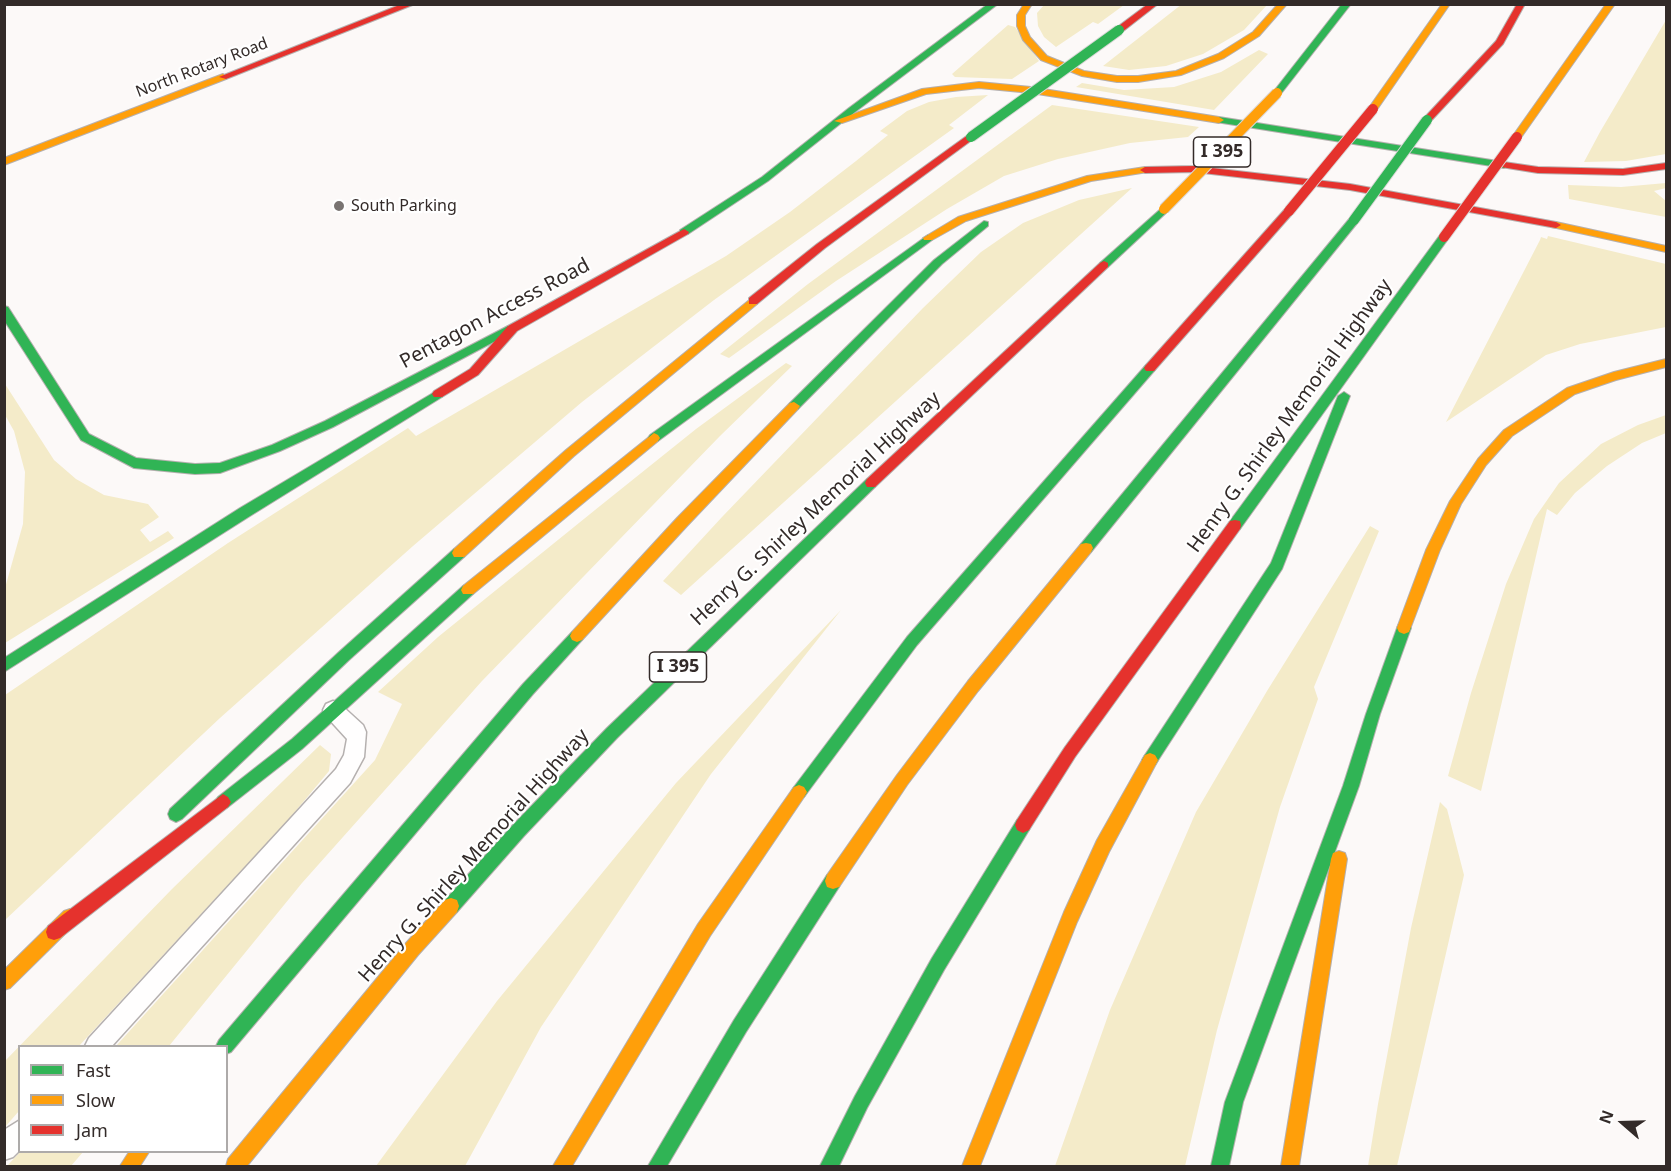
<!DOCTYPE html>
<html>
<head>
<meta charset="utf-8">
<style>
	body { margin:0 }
	#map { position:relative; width:1671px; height:1171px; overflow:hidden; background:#fcf9f8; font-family:"Noto Sans",sans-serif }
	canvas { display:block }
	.frame { position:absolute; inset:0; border:6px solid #332b29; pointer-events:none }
	.legend { position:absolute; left:18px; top:1045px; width:210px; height:108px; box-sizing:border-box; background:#fff; border:2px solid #adaaa9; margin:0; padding:8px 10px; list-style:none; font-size:18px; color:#332b29 }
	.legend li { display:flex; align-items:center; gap:12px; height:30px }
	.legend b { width:30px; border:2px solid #adaaa9 }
	.north { position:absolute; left:1593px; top:1093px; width:60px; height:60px; -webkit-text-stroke:4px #fff; paint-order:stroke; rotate:290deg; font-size:16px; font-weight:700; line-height:24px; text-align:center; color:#332b29 }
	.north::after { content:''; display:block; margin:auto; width:21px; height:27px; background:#332b29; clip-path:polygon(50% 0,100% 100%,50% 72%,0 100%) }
</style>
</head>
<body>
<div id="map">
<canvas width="1671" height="1171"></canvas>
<div class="frame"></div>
<ul class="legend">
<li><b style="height:8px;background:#30b455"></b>Fast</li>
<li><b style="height:8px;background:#ff9f0a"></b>Slow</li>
<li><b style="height:8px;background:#e5322d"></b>Jam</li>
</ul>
<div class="north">N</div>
</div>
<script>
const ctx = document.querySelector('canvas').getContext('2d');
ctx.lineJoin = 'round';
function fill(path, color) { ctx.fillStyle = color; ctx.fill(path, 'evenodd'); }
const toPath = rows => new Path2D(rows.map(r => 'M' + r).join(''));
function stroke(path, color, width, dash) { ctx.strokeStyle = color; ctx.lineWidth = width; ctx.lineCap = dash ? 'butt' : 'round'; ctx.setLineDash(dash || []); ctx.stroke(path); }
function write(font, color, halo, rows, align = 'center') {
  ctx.font = font + ' "Noto Sans",sans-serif'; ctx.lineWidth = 4.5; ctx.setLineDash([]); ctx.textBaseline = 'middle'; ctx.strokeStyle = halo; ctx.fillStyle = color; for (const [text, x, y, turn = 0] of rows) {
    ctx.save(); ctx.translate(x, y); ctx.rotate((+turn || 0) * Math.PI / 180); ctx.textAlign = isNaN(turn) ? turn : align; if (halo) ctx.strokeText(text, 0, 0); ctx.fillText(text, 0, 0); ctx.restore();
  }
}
fill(toPath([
	[1182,4,1267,5,1244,30,1203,54,1166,66,1129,70,1103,66],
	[1044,5,1044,4,1124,5,1098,24,1093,22,1056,47,1044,37,1038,26,1037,13],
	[1666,20,1666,154,1626,161,1584,162,1600,132],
	[1008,25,1015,27,1039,61,1012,79,955,77,952,74],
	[1259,50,1268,54,1214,110,1076,87,1082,83,1124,90,1174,87,1221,72],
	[988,95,949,125,954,128,714,300,582,402,413,546,220,718,5,920,5,695,228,543,408,428,416,436,726,256,790,212,856,161,888,135,880,131,907,111,929,102,956,97],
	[1052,105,1199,127,1188,137,1130,143,1058,159,1004,176,947,209,836,281,729,358,720,354,808,284],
	[1666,183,1666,188,1654,191,1666,201,1666,217,1569,199,1568,185,1621,187],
	[1132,188,681,595,663,581,722,517,923,308,981,252,1023,223,1079,200],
	[1548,236,1666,264,1666,327,1580,344,1546,355,1446,422,1540,240,1541,237,1547,239],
	[786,363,792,366,720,436,482,681,302,883,169,1046,116,1046,375,760,402,704,378,692,438,637,595,510,696,429],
	[5,384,54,460,76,479,104,495,148,504,159,517,140,530,150,542,168,531,174,538,5,643,5,588,23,524,25,472,14,431,5,415],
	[1666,415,1666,433,1642,443,1607,466,1575,493,1557,515,1547,509,1481,791,1448,776,1471,693,1506,584,1534,519,1559,483,1601,444,1638,425],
	[1370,526,1379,531,1314,687,1318,699,1280,807,1217,1030,1185,1166,1055,1166,1110,1010,1196,812,1267,691],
	[841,610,711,774,541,1027,465,1166,376,1166,497,1001,676,783],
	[320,745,331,754,329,771,289,819,79,1046,20,1046,19,1111,5,1127,5,1061,172,889],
	[1440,802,1447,809,1464,875,1397,1166,1368,1166,1378,1104,1411,928],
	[20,1152,83,1152,71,1166,7,1166]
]), '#f4ebc9');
const lane = toPath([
	[333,701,340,704,363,725,366,732,364,757,350,783,112,1046,85,1046,89,1038,336,769,344,755,347,739,326,716,323,710,326,704,333,701],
	[20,1120,20,1150,13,1157,4,1160,4,1130,20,1120]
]);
const fast = toPath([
	[988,4,998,4,855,112,768,181,688,234,680,234,680,230,762,177,849,108,988,4],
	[1342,4,1351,4,1280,95,1274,95,1274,91,1342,4],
	[1219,117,1504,162,1509,165,1504,168,1216,122,1214,120,1219,117],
	[1164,206,1168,207,1168,211,1108,267,1100,267,1100,263,1164,206],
	[1354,217,1358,218,1358,222,1091,552,1081,552,1079,548,1081,544,1350,218,1354,217],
	[984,221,988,222,988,226,942,264,798,409,790,409,788,406,790,403,934,260,984,221],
	[1444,234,1448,235,1448,239,1240,529,1230,529,1229,525,1230,521,1440,235,1444,234],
	[928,235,932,236,932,240,658,441,650,441,648,438,650,435,928,235],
	[4,306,8,307,89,434,136,458,195,464,220,463,272,445,325,421,508,326,516,326,518,329,333,427,280,451,220,473,195,474,134,468,81,440,4,320,4,306],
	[1150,364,1156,368,1154,371,917,645,804,797,799,799,794,797,791,792,794,787,907,637,1146,365,1150,364],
	[438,390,442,391,444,394,442,397,250,516,4,672,4,658,240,508,438,390],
	[1344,392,1350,396,1282,569,1155,765,1150,767,1145,765,1142,760,1145,755,1271,563,1338,396,1344,392],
	[871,478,877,483,875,487,617,738,524,836,457,912,451,914,445,912,443,906,445,900,512,826,607,728,867,479,871,478],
	[459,548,464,549,466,553,464,557,349,660,182,819,176,822,170,819,168,814,170,809,339,652,454,549,459,548],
	[468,584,473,586,475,590,473,594,302,749,228,807,223,810,218,807,215,802,218,797,292,739,463,586,468,584],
	[1404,622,1409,624,1411,628,1380,714,1359,786,1243,1102,1229,1166,1211,1166,1225,1102,1343,786,1366,714,1397,628,1399,624,1404,622],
	[577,630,582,632,584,636,582,640,533,694,231,1052,226,1054,226,1046,216,1046,219,1040,523,684,572,632,577,630],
	[1023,817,1029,820,1031,825,1029,830,944,970,867,1108,839,1166,820,1166,855,1096,932,958,1017,820,1023,817],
	[833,873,839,875,841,881,839,887,746,1032,667,1166,648,1166,734,1020,827,875,833,873]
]);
const slow = toPath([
	[1024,4,1032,4,1025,15,1025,26,1030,37,1047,56,1084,71,1117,76,1138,76,1176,71,1218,54,1253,32,1278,4,1287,4,1259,36,1224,58,1181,75,1138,82,1117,82,1082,76,1041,60,1023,40,1017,26,1017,15,1024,4],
	[1442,4,1450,4,1376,111,1370,111,1368,109,1442,4],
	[1606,4,1615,4,1520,139,1514,139,1512,137,1606,4],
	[223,74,227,77,226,79,4,165,4,158,223,74],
	[979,82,1031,87,1219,117,1224,120,1219,123,1031,93,979,88,926,94,842,123,834,121,922,89,979,82],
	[1145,167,1150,170,1148,172,1091,181,966,221,932,240,924,240,923,238,958,217,1087,176,1145,167],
	[1556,222,1666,246,1666,252,1552,227,1552,223,1556,222],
	[753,297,757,298,757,304,574,456,464,557,454,557,452,553,454,549,566,450,753,297],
	[1666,359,1666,367,1616,380,1575,394,1512,436,1486,465,1461,504,1440,550,1409,632,1404,634,1399,632,1397,628,1426,550,1450,501,1478,459,1504,430,1567,388,1614,372,1666,359],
	[794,402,800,406,798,409,687,526,582,640,577,642,572,640,570,636,572,632,677,518,790,403,794,402],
	[654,433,658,435,660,438,658,441,473,594,463,594,461,590,463,586,654,433],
	[1086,543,1091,544,1093,548,1091,552,978,691,907,785,839,887,833,889,827,887,825,881,827,875,897,775,968,681,1081,544,1086,543],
	[1150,753,1155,755,1158,760,1109,852,1077,922,980,1166,962,1166,1064,912,1097,840,1145,755,1150,753],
	[799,785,804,787,807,792,804,797,710,936,572,1166,553,1166,698,924,794,787,799,785],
	[1339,851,1345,853,1347,859,1299,1166,1281,1166,1331,859,1333,853,1339,851],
	[451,898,457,900,459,906,457,912,418,955,247,1166,226,1166,228,1159,406,943,445,900,451,898],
	[70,909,76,911,78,917,76,923,10,988,4,990,4,970,64,911,70,909],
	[129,1152,149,1152,140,1166,120,1166,129,1152]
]);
const jam = toPath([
	[402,4,415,4,226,79,219,77,402,4],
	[1148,4,1158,4,1122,32,1116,32,1116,28,1148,4],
	[1517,4,1525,4,1503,44,1430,122,1424,122,1424,118,1496,41,1517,4],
	[968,135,976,137,825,248,757,304,749,304,749,298,817,244,968,135],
	[1504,162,1538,167,1623,169,1666,163,1666,169,1623,175,1538,173,1501,167,1501,163,1504,162],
	[1194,166,1350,184,1556,222,1561,225,1556,228,1350,190,1194,172,1145,173,1140,170,1145,167,1194,166],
	[1289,208,1294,211,1293,213,1154,371,1146,371,1144,368,1146,365,1285,209,1289,208],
	[684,229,689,232,688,234,517,331,478,375,442,397,434,397,432,394,434,391,470,369,508,326,684,229],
	[1104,261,1108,263,1108,267,875,487,867,487,865,483,867,479,1100,263,1104,261],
	[1235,520,1240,521,1241,525,1240,529,1075,757,1029,830,1023,833,1017,830,1015,825,1017,820,1065,747,1230,521,1235,520],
	[223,794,228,797,231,802,228,807,60,938,54,940,48,938,46,932,48,926,223,794]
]);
stroke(lane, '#b5b0af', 3);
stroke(fast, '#b5b0af', 2);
stroke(slow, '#b5b0af', 2);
stroke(jam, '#b5b0af', 2);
fill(lane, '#fffefe');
fill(fast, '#30b455');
fill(slow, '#ff9f0a');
fill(jam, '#e5322d');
const fastBridge = toPath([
	[971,137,1119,30],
	[1354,220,1427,120]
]);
const slowBridge = toPath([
	[1164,209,1277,93]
]);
const jamBridge = toPath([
	[1289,211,1373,109],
	[1444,237,1517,137]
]);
stroke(fastBridge, '#d9d6d6', 12, []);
stroke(slowBridge, '#d9d6d6', 12, []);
stroke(jamBridge, '#d9d6d6', 12, []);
stroke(fastBridge, '#30b455', 10);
stroke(slowBridge, '#ff9f0a', 10);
stroke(jamBridge, '#e5322d', 10);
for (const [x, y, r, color] of [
	[339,206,6,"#797371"]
]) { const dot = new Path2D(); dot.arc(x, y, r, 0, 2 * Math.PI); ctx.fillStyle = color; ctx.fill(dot); stroke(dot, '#fff', 2); }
write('16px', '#332b29', '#fff', [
	["North Rotary Road",202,68,-21]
]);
write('16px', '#332b29', '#fff', [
	["South Parking",351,206]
], 'left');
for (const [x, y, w] of [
	[1222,152,57],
	[678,667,57]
]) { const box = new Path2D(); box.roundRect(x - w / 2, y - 15, w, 30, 4.5); ctx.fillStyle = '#fff'; ctx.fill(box); stroke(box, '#332b29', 1.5); }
write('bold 18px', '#332b29', null, [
	["I 395",1222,152],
	["I 395",678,667]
]);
write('20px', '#332b29', '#fff', [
	["Pentagon Access Road",495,314,-28],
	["Henry G. Shirley Memorial Highway",1290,416,-54],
	["Henry G. Shirley Memorial Highway",816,509,-43],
	["Henry G. Shirley Memorial Highway",474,856,-48]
]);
</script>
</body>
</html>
